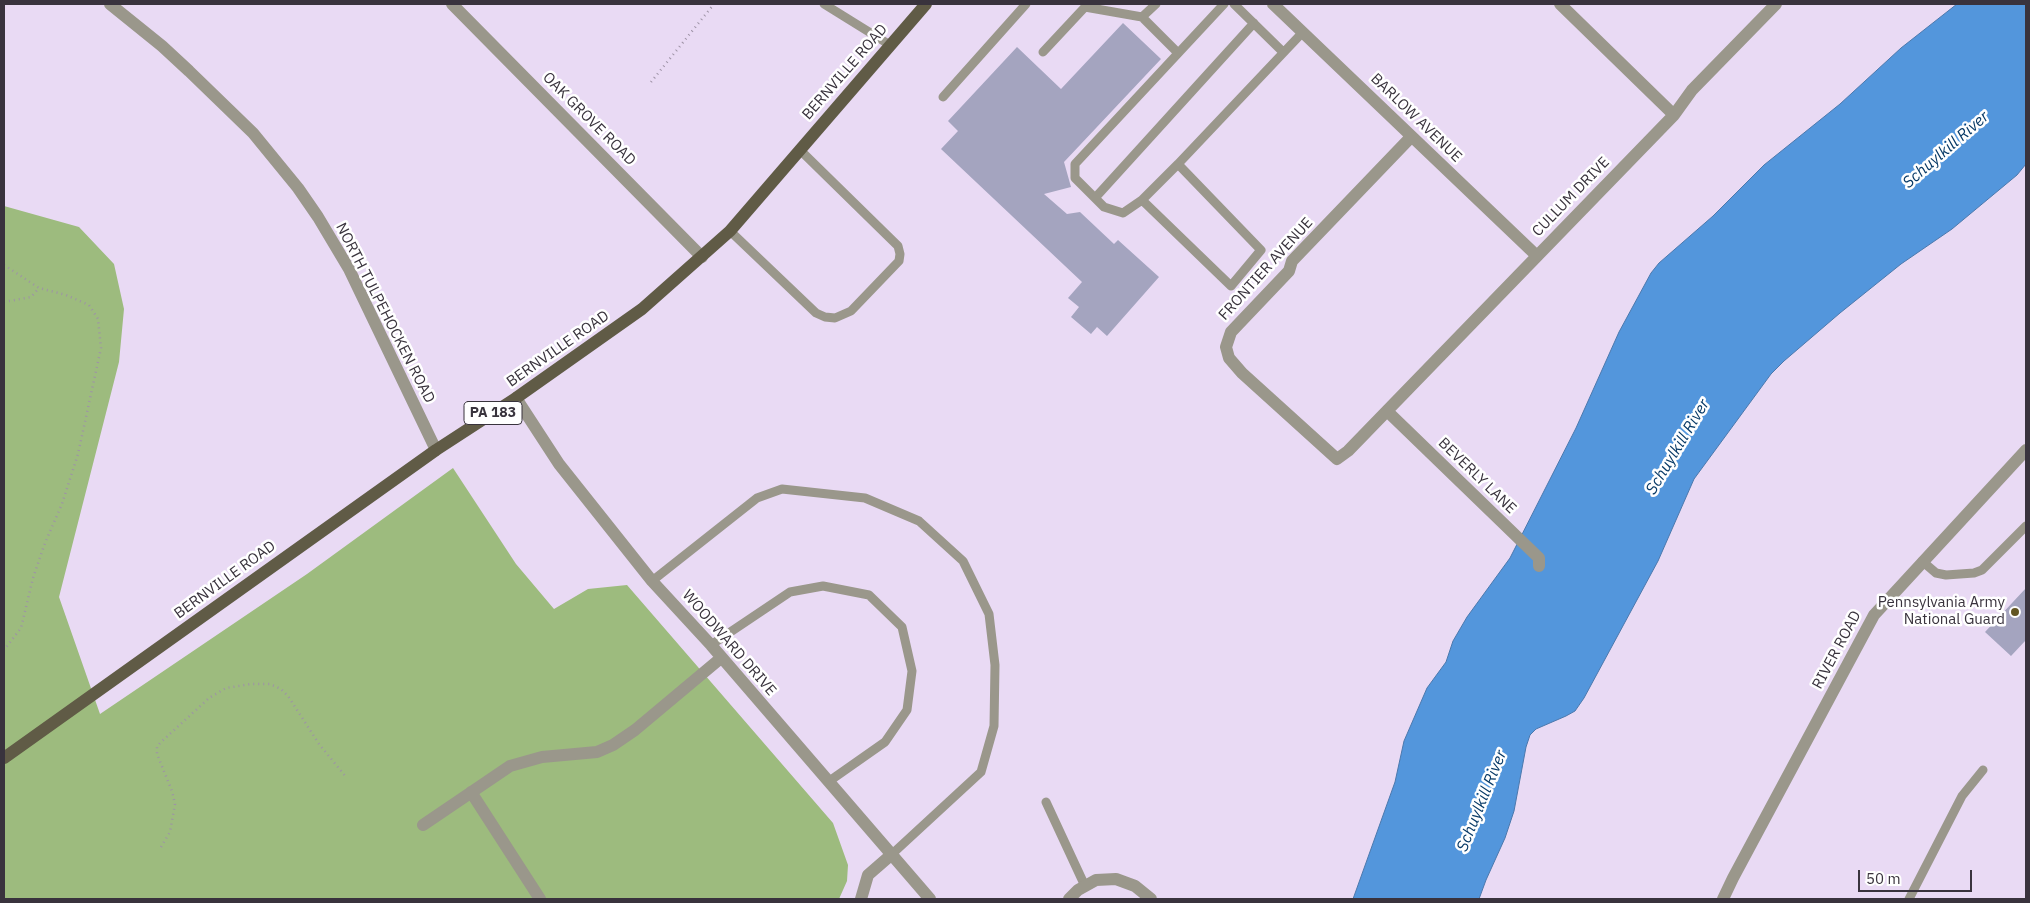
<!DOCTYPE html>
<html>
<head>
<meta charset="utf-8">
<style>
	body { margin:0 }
	#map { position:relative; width:2030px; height:903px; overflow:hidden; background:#e9daf4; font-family:"IBM Plex Sans",sans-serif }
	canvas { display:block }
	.frame { position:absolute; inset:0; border:5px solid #39333d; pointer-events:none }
	.scale { position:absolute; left:1858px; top:870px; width:114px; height:22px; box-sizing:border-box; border:2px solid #39333d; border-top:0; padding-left:6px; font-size:15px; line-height:18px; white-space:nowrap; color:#39333d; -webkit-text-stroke:4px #fff; paint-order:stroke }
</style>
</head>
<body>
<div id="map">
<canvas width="2030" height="903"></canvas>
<div class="frame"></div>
<div class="scale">50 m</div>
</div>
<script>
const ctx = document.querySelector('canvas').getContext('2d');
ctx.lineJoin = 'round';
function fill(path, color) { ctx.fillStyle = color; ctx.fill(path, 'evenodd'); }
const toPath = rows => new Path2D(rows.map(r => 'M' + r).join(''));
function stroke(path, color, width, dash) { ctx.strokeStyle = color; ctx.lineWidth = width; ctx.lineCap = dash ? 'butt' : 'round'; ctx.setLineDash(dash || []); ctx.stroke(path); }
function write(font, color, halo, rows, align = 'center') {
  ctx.font = font + ' "IBM Plex Sans",sans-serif'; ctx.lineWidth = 5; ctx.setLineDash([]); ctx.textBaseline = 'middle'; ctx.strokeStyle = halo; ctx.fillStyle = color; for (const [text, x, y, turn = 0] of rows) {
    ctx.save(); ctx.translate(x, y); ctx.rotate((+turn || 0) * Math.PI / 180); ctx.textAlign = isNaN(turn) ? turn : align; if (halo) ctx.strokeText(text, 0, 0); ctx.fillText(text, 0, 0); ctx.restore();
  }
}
fill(toPath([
	[4,206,79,227,114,264,124,309,119,362,59,597,100,714,307,574,453,468,516,564,554,609,588,589,627,585,833,823,848,865,847,881,839,899,4,899]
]), '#9dbb7e');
const water = toPath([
	[1957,4,2026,4,2026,164,2017,175,1952,229,1901,264,1840,313,1784,361,1771,374,1694,479,1658,561,1584,698,1575,711,1566,716,1536,729,1530,735,1526,747,1514,811,1505,838,1486,880,1479,899,1353,899,1395,782,1404,741,1427,688,1446,662,1453,641,1467,617,1510,558,1576,428,1619,332,1651,273,1659,263,1713,216,1764,165,1840,104,1901,48,1957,4]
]);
fill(water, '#5396dc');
stroke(water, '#4b78ac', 1);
fill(toPath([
	[1123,23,1161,59,1064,162,1071,187,1044,194,1067,214,1080,212,1114,244,1118,240,1159,277,1107,336,1097,327,1091,334,1071,317,1079,307,1068,298,1082,282,941,149,958,131,948,121,1017,47,1061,89],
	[2026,588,2026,640,2011,656,1985,632]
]), '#a4a4bf');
stroke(toPath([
	[651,82,714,4],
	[4,265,39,288,66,295,89,305,98,319,101,348,78,454,62,504,45,543,33,578,21,628,4,650],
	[4,302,31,297,39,288],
	[161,847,170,832,175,804,172,791,157,754,157,747,160,743,209,698,226,688,251,684,270,684,281,689,288,696,319,744,346,777]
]), '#9e93a6', 2.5, [1, 4]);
stroke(toPath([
	[824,4,890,45],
	[1156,4,1142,17,1178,53],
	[1224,4,1075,164,1075,178,1104,207,1123,213,1142,200,1231,286,1261,250,1178,164,1303,32],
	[1234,4,1283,52],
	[1085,7,1142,17],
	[1043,52,1085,7,1085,4],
	[943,97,1026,4],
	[1095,198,1254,23],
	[1142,200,1178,164],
	[730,231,816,313,825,317,835,318,851,311,899,261,900,254,898,246,800,150],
	[1922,561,1936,573,1946,575,1974,573,1982,570,2026,526],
	[652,581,757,498,782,489,865,498,919,521,963,561,989,614,995,665,994,726,981,772,891,855],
	[711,645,790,592,823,586,869,595,902,627,912,671,907,710,885,742,828,782],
	[1046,802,1085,886],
	[1909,899,1962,796,1983,770]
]), '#9a978b', 9);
stroke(toPath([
	[110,4,162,46,189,71,253,133,298,188,318,217,349,269,436,450],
	[452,4,702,257],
	[1273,4,1537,256],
	[1560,4,1674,115],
	[1411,137,1292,261,1289,271,1231,332,1226,347,1229,358,1242,373,1337,459,1348,451,1674,115,1692,90,1776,4],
	[516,398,559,464,652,581,711,645,930,899],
	[1387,411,1539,558,1539,566],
	[471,792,540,899],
	[423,825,510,766,542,757,597,752,613,745,635,730,721,658],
	[861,899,868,875,891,855],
	[1069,899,1078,890,1096,880,1116,879,1135,886,1151,899]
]), '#9a978b', 12);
stroke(toPath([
	[1723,899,1733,878,1874,615,2026,450]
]), '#9a978b', 12);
stroke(toPath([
	[4,758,436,450,516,398,642,309,730,231,926,4]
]), '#605b46', 12);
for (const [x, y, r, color] of [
	[2015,612,5,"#625522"]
]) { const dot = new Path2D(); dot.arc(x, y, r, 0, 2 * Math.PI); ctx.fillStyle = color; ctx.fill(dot); stroke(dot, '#fff', 2); }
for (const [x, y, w] of [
	[493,413,58]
]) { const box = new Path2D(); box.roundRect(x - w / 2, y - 11.5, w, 23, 4); ctx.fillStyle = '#fff'; ctx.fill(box); stroke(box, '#39333d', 1); }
write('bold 14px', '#39333d', null, [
	["PA 183",493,413]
]);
write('15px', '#39333d', '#fff', [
	["BERNVILLE ROAD",845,72,-49],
	["BARLOW AVENUE",1416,118,44],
	["OAK GROVE ROAD",589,119,45],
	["CULLUM DRIVE",1571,197,-46],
	["FRONTIER AVENUE",1266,269,-48],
	["NORTH TULPEHOCKEN ROAD",385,313,63],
	["BERNVILLE ROAD",558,349,-35],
	["BEVERLY LANE",1477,476,44],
	["BERNVILLE ROAD",225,580,-36],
	["WOODWARD DRIVE",729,643,49],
	["RIVER ROAD",1837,650,-62]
]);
write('15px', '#39333d', '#fff', [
	["Pennsylvania Army",2005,603],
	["National Guard",2005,620]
], 'right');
write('italic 16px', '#083a67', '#fff', [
	["Schuylkill River",1946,150,-41],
	["Schuylkill River",1678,447,-59],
	["Schuylkill River",1482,801,-68]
]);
</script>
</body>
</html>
